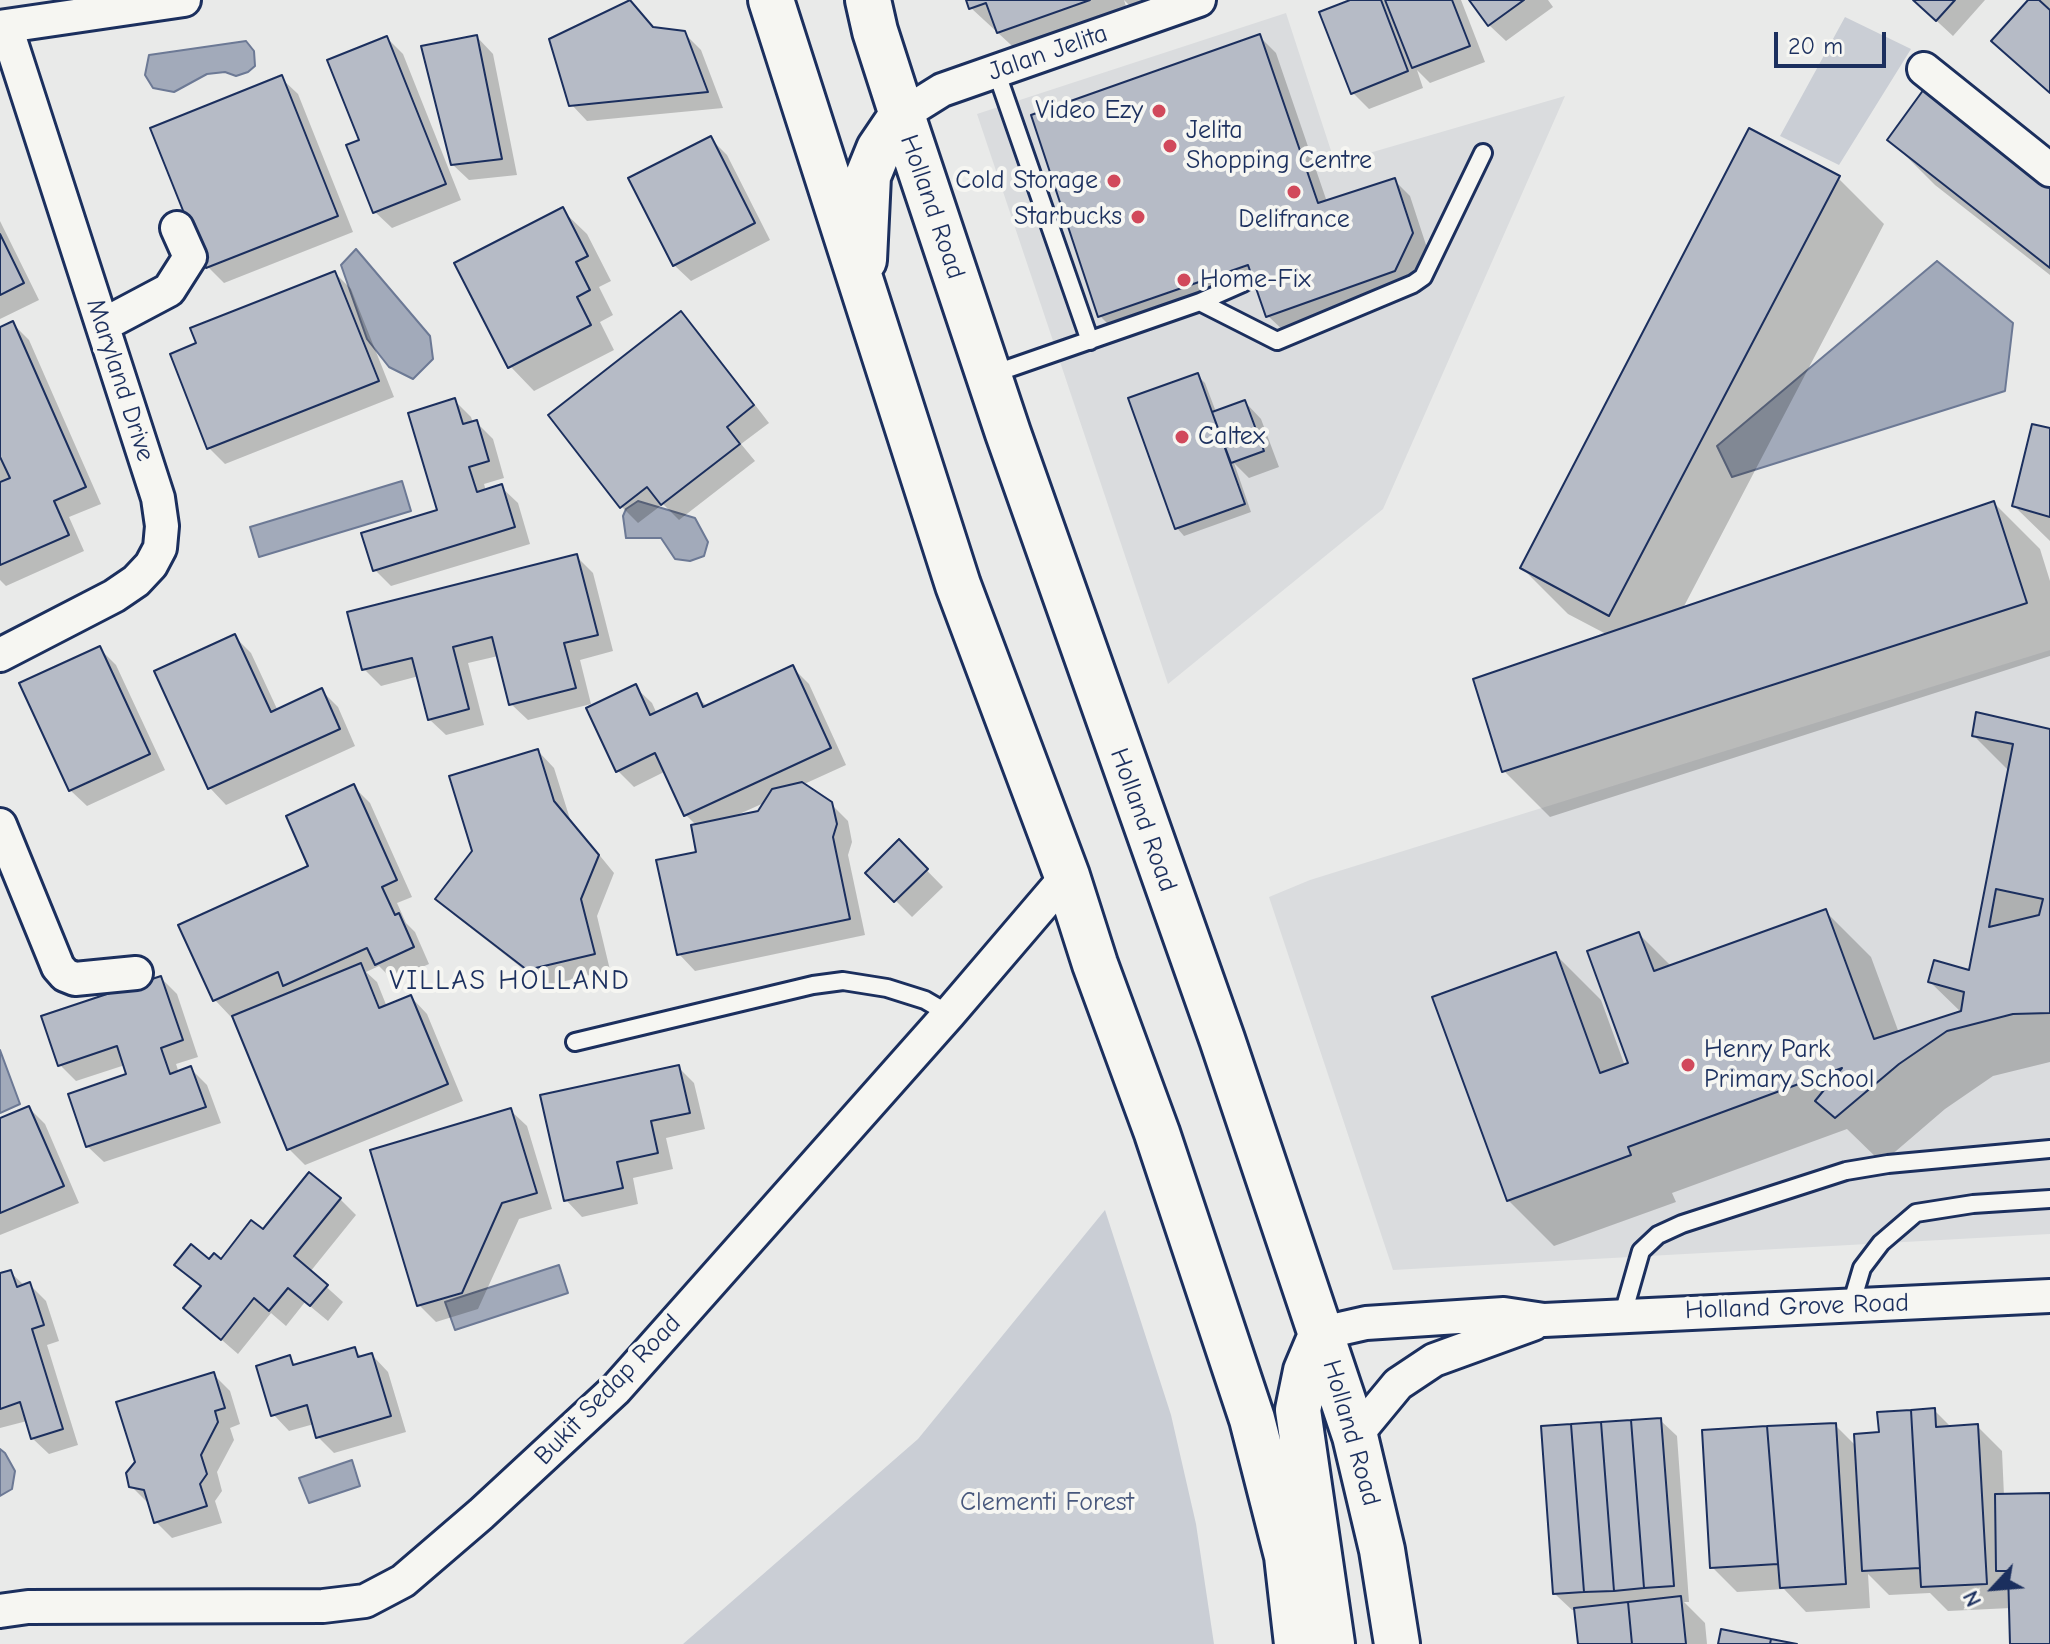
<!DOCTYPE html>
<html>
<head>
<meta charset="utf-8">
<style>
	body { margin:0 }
	#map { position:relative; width:2050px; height:1644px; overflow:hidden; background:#e9eae9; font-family:"Comic Neue",sans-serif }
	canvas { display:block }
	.north { position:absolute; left:1954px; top:1548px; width:80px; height:80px; -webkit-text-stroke:6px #f6f6f2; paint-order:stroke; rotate:244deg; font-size:22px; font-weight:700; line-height:32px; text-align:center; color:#1b2f5e }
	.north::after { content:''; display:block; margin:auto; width:28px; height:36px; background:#1b2f5e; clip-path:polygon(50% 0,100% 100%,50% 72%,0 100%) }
	.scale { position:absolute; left:1774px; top:32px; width:112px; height:36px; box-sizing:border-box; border:4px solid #1b2f5e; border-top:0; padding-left:10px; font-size:24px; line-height:28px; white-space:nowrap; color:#1b2f5e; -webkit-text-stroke:6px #f6f6f2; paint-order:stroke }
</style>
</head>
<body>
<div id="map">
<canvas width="2050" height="1644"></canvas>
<div class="north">N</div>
<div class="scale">20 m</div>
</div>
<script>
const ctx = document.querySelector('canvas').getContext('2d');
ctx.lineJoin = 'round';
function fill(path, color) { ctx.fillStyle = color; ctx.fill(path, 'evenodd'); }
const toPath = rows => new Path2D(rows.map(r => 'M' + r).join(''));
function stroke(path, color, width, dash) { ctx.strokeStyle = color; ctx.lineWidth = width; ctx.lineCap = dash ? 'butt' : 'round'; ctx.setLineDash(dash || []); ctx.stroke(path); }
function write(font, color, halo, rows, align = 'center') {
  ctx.font = font + ' "Comic Neue",sans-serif'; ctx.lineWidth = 8; ctx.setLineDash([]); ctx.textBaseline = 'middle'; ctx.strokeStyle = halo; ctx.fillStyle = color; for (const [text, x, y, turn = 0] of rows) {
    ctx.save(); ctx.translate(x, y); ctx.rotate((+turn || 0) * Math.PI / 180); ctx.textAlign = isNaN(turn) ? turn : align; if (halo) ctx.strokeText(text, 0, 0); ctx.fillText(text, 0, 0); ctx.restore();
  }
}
fill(toPath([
	[1286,13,1335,163,1565,96,1383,509,1168,684,977,114],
	[2050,650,2050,1234,1393,1270,1269,897,1310,880]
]), '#dadcde');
fill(toPath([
	[1845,17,1911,49,1839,165,1780,136],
	[1105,1210,1171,1415,1196,1524,1214,1644,683,1644,918,1439]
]), '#caced5');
const water = toPath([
	[246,41,254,51,255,66,248,72,236,76,225,72,207,74,174,92,153,88,145,75,149,55,246,41],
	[356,249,430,336,433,359,413,379,389,367,367,339,341,265,356,249],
	[1937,261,2013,323,2005,391,1732,477,1717,446,1937,261],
	[402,481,411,511,259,557,250,527,402,481],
	[638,501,695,518,708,542,704,556,690,561,675,559,661,538,626,538,623,516,626,509,638,501],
	[0,1050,20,1104,0,1113,0,1050],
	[559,1265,568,1293,455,1330,445,1302,559,1265],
	[0,1449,5,1453,15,1471,12,1489,0,1496,0,1449],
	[352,1460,360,1486,309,1503,299,1478,352,1460]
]);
fill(water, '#a2aaba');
stroke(water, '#6c7995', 2);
fill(toPath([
	[968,0,1124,0,1130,19,1023,56,971,8],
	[1124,0,1162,0,1133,9],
	[1355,0,1384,0,1389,5,1387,0,1461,0,1485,62,1430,83,1417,70,1423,88,1369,109,1353,93],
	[1472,0,1548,0,1553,7,1506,41,1489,25],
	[1914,0,1985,0,1953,36],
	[2030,0,2050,0,2050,93,1994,41],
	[684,33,701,50,723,108,587,121,571,104],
	[477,37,493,54,517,175,469,180,452,164],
	[1260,37,1276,53,1327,202,1394,180,1410,196,1428,251,1411,287,1285,332,1268,316,1257,284,1117,333,1100,316,1033,116],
	[387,38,403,54,461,200,392,228,375,212,362,141],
	[281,78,298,94,353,232,224,283,207,266],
	[710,138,727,155,770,240,691,281,674,265],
	[1889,139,2050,175,2050,275,1935,185],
	[1838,178,1884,224,1682,610,1994,503,2040,549,2050,581,2050,656,1550,817,1504,771,1608,635,1568,614,1522,568],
	[562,210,587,234,611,281,599,287,613,315,600,322,614,350,534,391,510,366],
	[0,221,39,300,0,319],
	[335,273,351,289,394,397,225,464,209,448],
	[681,314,697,330,769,423,741,444,755,461,679,520,663,504,638,523,622,507],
	[12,323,29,340,101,504,69,517,84,551,6,586,0,580,0,329],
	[1198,376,1205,383,1216,412,1245,402,1261,419,1279,467,1249,478,1234,463,1251,512,1184,536,1177,528],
	[454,400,471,417,473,423,476,422,493,439,504,478,484,484,486,491,501,487,518,503,530,544,391,586,375,570,440,512],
	[2050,430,2050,541,2014,506],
	[576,556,593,573,613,651,580,660,591,704,528,720,511,704,498,656,468,663,484,725,446,735,429,719,419,676,381,686,364,669],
	[235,637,251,653,278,711,322,691,338,707,355,746,226,805,210,788,157,672],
	[99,648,116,665,165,770,87,806,70,790],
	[792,667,809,684,846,765,802,785,831,804,848,821,852,842,848,855,865,935,695,971,679,954,699,853,697,826,686,815,666,771,634,787,618,771,635,687,652,703,657,714,696,696,708,707],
	[766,802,759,813,735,816],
	[2050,731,2050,1062,1993,1076,1945,1109,1882,1163,1847,1129,1672,1193,1676,1202,1554,1246,1508,1200,1555,954,1601,1000,1625,1066,1630,1064,1639,934,1672,967,1825,911,1871,957,1899,1033,1962,1013,1930,982,1970,973,2010,772,1974,736],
	[538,751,554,768,570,819,614,873,597,916,610,970,545,986,454,915,438,899,474,852],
	[353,786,370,803,412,897,397,903,406,923,415,932,429,964,393,980,379,966,366,972,377,982,387,1007,411,997,427,1014,463,1101,305,1165,289,1149,234,1016,231,1017,215,1000,181,926,311,867],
	[899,842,943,887,912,917,868,873],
	[161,978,177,994,198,1057,176,1064,179,1073,191,1069,207,1085,221,1123,104,1162,87,1146,129,1075,125,1065,76,1081,60,1065],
	[678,1067,694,1083,705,1129,666,1138,673,1169,633,1178,638,1204,582,1217,566,1200],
	[29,1108,45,1124,79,1203,0,1235,0,1120],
	[510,1110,527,1126,552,1209,519,1219,478,1309,436,1322,419,1305],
	[340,1199,356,1215,310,1272,343,1302,328,1321,305,1302,286,1326,271,1313,238,1354,185,1308,202,1288,177,1265,221,1262,263,1232],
	[10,1272,25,1286,30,1285,46,1301,59,1341,47,1345,78,1445,49,1454,32,1438,27,1421,0,1428,0,1275],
	[354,1349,363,1358,372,1355,388,1372,406,1432,334,1453,318,1437,314,1424,289,1431,273,1414,289,1358,297,1366],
	[213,1374,230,1391,240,1424,230,1428,234,1440,217,1472,222,1491,215,1501,222,1523,172,1538,156,1522,148,1503,131,1486],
	[1934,1410,1952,1428,1977,1426,2002,1451,2004,1496,2050,1495,2050,1644,2012,1644,2011,1608,1948,1611,1930,1593,1889,1595,1868,1574,1870,1608,1806,1612,1784,1589,1737,1592,1712,1567,1704,1432,1835,1425,1856,1446],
	[1660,1420,1677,1436,1689,1602,1684,1602,1705,1623,1707,1644,1580,1644,1577,1610,1572,1610,1555,1594]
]), '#0003');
const building = toPath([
	[630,0,653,27,685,31,708,92,569,106,549,39,630,0],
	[966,0,1090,0,997,33,986,3,969,9,966,0],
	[1350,0,1381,0,1408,71,1351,94,1319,12,1350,0],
	[1385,0,1452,0,1470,46,1412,68,1385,0],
	[1469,0,1524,0,1488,26,1469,0],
	[1913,0,1955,0,1936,21,1913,0],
	[2028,0,2039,0,2050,10,2050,93,1991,41,2028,0],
	[1260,34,1318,203,1395,178,1413,233,1395,271,1266,317,1248,265,1098,317,1031,115,1260,34],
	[477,35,502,159,451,165,421,46,477,35],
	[387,36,446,184,373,213,346,145,359,140,327,60,387,36],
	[282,75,338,216,206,268,150,128,282,75],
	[1932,78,2050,172,2050,268,1887,140,1932,78],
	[1749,128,1840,176,1609,616,1520,568,1749,128],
	[711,136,755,223,673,266,628,178,711,136],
	[563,207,588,256,576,262,590,290,577,297,591,325,508,368,454,263,563,207],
	[0,234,24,283,0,295,0,234],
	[335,271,379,381,207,449,170,354,196,343,190,328,335,271],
	[681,311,754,405,727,427,740,444,661,505,647,487,620,508,548,415,681,311],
	[13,321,86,487,54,501,69,535,0,565,0,482,10,478,0,457,0,327,13,321],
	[1198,373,1245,504,1175,529,1128,398,1198,373],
	[455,398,463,424,477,420,489,461,469,467,477,492,502,484,515,527,373,571,361,533,437,510,408,413,455,398],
	[1245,400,1264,451,1231,463,1212,412,1245,400],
	[2032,424,2050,428,2050,517,2012,506,2032,424],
	[1994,501,2027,603,1502,772,1473,679,1994,501],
	[577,554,598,635,564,643,576,688,509,705,492,637,453,647,469,709,428,720,412,658,362,670,347,612,577,554],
	[235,634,271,712,322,688,340,729,208,789,154,671,235,634],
	[100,646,150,754,69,791,19,683,100,646],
	[793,665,831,748,684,816,655,753,616,772,586,708,636,684,650,715,697,693,703,707,793,665],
	[1976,712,2050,729,2050,1013,2013,1014,1947,1031,1899,1064,1835,1118,1815,1101,1842,1068,1628,1147,1631,1155,1507,1201,1432,997,1556,952,1600,1073,1628,1063,1587,951,1639,932,1654,971,1826,909,1874,1039,1961,1011,1964,992,1928,982,1934,960,1969,970,2013,744,1972,736,1976,712],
	[1996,889,2043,899,2039,915,1989,927,1996,889],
	[538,749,554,801,599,855,581,899,595,954,527,970,435,899,472,851,449,776,538,749],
	[802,782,832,802,837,824,833,837,850,919,677,955,656,860,696,852,691,825,758,811,772,789,802,782],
	[354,784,397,880,382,887,395,915,399,913,414,947,375,965,367,948,283,986,278,972,213,1001,178,925,308,866,286,816,354,784],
	[899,839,928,869,894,902,865,873,899,839],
	[361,963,379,1008,411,995,448,1084,287,1150,232,1016,361,963],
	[161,976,183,1040,161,1048,170,1074,191,1066,206,1107,86,1147,68,1094,126,1074,117,1046,58,1066,41,1016,161,976],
	[679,1065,690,1113,651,1121,658,1153,617,1162,623,1188,564,1201,540,1095,679,1065],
	[29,1106,64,1186,0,1213,0,1118,29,1106],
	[511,1108,537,1193,502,1203,462,1293,417,1306,370,1150,511,1108],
	[309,1172,341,1198,294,1256,328,1285,310,1306,288,1288,269,1311,254,1298,221,1340,183,1308,201,1286,174,1265,191,1244,209,1259,214,1253,221,1259,251,1220,263,1229,309,1172],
	[11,1270,17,1287,30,1282,44,1325,32,1329,63,1429,31,1439,20,1402,0,1409,0,1273,11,1270],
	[355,1347,358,1357,372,1353,391,1416,316,1438,307,1405,271,1416,256,1366,290,1355,293,1365,355,1347],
	[214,1372,225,1408,215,1411,218,1422,201,1455,207,1474,200,1484,207,1506,154,1523,144,1490,129,1487,126,1473,135,1462,116,1402,214,1372],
	[1935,1408,1936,1427,1978,1424,1987,1584,1921,1587,1911,1410,1935,1408],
	[1911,1410,1920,1568,1862,1571,1854,1434,1879,1432,1877,1412,1911,1410],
	[1661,1418,1674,1586,1644,1588,1631,1420,1661,1418],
	[1631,1420,1644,1588,1614,1591,1601,1422,1631,1420],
	[1601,1422,1614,1591,1584,1592,1571,1424,1601,1422],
	[1836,1423,1846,1584,1780,1588,1767,1426,1836,1423],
	[1571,1424,1584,1592,1553,1594,1541,1426,1571,1424],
	[1767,1426,1778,1564,1710,1568,1702,1430,1767,1426],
	[2050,1493,2050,1644,2010,1644,2008,1571,1996,1571,1995,1494,2050,1493],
	[1681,1596,1686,1644,1632,1644,1628,1602,1681,1596],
	[1628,1602,1632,1644,1578,1644,1574,1608,1628,1602],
	[1721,1629,1771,1639,1770,1644,1718,1644,1721,1629],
	[1771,1639,1797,1644,1770,1644,1771,1639]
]);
fill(building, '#b6bbc6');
stroke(building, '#1b2f5e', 2);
const service = toPath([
	[996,71,1090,341],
	[1200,302,1277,341,1413,284,1423,277,1483,153],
	[990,375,1200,302,1243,283],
	[575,1042,813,985,843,981,887,988,925,1000,949,1014],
	[1851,1305,1862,1268,1881,1243,1916,1213,1973,1204,2050,1199],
	[1623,1314,1641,1251,1658,1235,1682,1224,1846,1171,1888,1164,2050,1149]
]);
const minor = toPath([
	[0,27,184,0],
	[1924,69,2050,170],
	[902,115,942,90,1199,0],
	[103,325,169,290,190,257,177,228],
	[0,655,114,596,136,581,151,565,160,548,162,526,158,498,6,27],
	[0,825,58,967,65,975,75,979,136,973],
	[1322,1333,1366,1323,1504,1314,1544,1320,2050,1296],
	[1355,1436,1398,1384,1434,1360,1533,1324],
	[0,1611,28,1607,323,1606,365,1601,403,1581,481,1514,616,1389,949,1014,1067,876]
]);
const primary = toPath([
	[771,0,958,585,1067,876,1095,964,1157,1133,1252,1419,1287,1556,1297,1644],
	[868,0,875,31,902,115,1008,433,1222,1039,1355,1436,1382,1550,1397,1644],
	[864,260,868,176,879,149,902,115],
	[1322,1333,1306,1371,1298,1410,1332,1644]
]);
stroke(service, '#1b2f5e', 22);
stroke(minor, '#1b2f5e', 38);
stroke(primary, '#1b2f5e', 50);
stroke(service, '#f6f6f2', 16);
stroke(minor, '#f6f6f2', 32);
stroke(primary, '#f6f6f2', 44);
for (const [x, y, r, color] of [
	[1159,111,8,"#d1495b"],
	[1170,146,8,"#d1495b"],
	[1114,181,8,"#d1495b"],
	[1294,192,8,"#d1495b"],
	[1138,217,8,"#d1495b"],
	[1184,280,8,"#d1495b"],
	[1182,437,8,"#d1495b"],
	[1688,1065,8,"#d1495b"]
]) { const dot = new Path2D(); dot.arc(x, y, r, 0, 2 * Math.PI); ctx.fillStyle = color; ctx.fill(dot); stroke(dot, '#f6f6f2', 3); }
write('26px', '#1b2f5e', '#f6f6f2', [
	["Jalan Jelita",1048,53,-19],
	["Holland Road",932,207,71],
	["Maryland Drive",120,380,72],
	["Holland Road",1143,820,70],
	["Holland Grove Road",1797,1307,-2],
	["Bukit Sedap Road",608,1390,-46],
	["Holland Road",1351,1433,74]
]);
write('26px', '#1b2f5e', '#f6f6f2', [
	["Video Ezy",1143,111,"right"],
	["Jelita",1186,131],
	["Shopping Centre",1186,161],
	["Cold Storage",1098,181,"right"],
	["Starbucks",1122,217,"right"],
	["Delifrance",1294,220,"center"],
	["Home-Fix",1200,280],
	["Caltex",1198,437],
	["Henry Park",1704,1050],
	["Primary School",1704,1080]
], 'left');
write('26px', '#47577c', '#f6f6f2', [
	["Clementi Forest",1047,1503]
]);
ctx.letterSpacing = '2px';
write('28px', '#1b2f5e', '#f6f6f2', [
	["VILLAS HOLLAND",510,981]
]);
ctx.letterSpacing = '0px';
</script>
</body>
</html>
